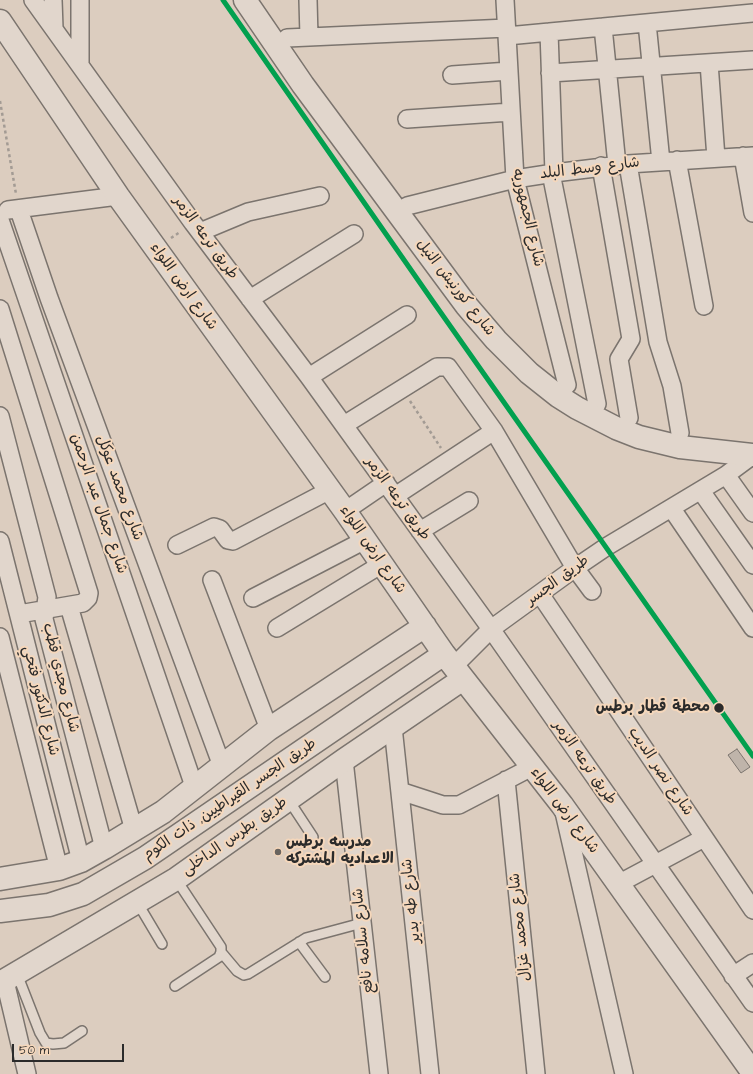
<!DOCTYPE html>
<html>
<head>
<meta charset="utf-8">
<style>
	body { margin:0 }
	#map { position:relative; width:753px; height:1074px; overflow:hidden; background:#dccdbf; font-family:"Architects Daughter",sans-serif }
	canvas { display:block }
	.scale { position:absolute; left:12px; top:1044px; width:112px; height:18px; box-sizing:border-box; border:2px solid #2b2b2b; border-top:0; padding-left:5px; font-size:12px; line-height:14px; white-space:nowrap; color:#2b2b2b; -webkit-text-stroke:3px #f5d7bb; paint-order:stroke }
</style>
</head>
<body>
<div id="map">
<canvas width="753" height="1074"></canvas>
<div class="scale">50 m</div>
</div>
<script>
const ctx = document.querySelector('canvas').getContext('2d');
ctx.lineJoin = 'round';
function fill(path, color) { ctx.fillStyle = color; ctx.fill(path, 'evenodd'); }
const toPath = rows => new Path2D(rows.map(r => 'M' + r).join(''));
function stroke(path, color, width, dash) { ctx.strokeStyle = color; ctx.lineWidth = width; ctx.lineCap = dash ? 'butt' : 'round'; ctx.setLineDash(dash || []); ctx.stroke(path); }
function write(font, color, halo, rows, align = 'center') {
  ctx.font = font + ' "Architects Daughter","Playpen Sans Arabic",sans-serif'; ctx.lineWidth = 4; ctx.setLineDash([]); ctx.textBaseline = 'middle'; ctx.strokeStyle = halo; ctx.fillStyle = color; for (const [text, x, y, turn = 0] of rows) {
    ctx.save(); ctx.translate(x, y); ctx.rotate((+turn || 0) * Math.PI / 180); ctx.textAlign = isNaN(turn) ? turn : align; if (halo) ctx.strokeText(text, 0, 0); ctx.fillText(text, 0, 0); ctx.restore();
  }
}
const building = toPath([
	[737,749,750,767,741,773,728,755,737,749]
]);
fill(building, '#bfb4aa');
stroke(building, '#7b746e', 1);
const lane = toPath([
	[288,799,313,837],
	[137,902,162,944],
	[299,942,325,977],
	[221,952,237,971,244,975,248,974,306,938,362,923],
	[17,974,40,1033,46,1043,53,1044,64,1043,82,1031],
	[175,986,219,957,221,952,221,947,176,879]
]);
const street = toPath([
	[33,0,193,223,309,377,491,629,753,1003],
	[53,0,54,28],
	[308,0,309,37],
	[505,0,515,179,567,385],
	[647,23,661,162],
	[603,27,617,165],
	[549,32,554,173],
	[507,36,753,13],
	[287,38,507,28],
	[709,63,716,158],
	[80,65,80,0],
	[550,73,753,60],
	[452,75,509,71],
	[407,119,511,112],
	[743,156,753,213],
	[677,160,704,306],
	[628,164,658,342,672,386,680,433],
	[601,166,631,339,619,359,629,418],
	[551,173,597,404],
	[407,206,515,179,554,173,628,164,753,156],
	[8,210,118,196],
	[19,210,49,298,222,766],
	[0,220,195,789],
	[200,232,248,212,320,196],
	[250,299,354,234],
	[0,309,89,593,88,598,83,603,19,614],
	[309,377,407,315],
	[0,416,47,597,44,619,104,848],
	[344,425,437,367,448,367,494,431,575,568,592,591],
	[726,475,753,513],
	[701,491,753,565],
	[395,496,494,431],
	[672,509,753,628],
	[345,511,386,483],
	[420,531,469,501],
	[0,541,81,861],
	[177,545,214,527,220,529,228,540,233,541,330,490],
	[212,580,269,729],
	[540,594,753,910],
	[253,598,365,540],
	[69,606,134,830],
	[277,628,382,564],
	[0,637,59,869],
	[453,667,491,629,575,568,606,547,726,475,753,455],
	[393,727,430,1074],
	[344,760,379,1074],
	[506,780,536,1074],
	[400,791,443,805,459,805,532,767],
	[564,812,624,1074],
	[618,884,704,838],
	[733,976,753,963],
	[5,981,27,1074]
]);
const secondary = toPath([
	[0,21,118,196,345,511,444,654,562,805,753,1073],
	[0,879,59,869,81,861,104,848,163,812,269,729,425,626],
	[0,911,49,905,83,894,145,858,444,654],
	[0,983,176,879,344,760,463,679]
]);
const primary = toPath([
	[245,0,303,85,466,305,496,340,529,373,558,396,577,408,616,428,639,437,680,447,753,455]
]);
stroke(lane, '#7b746e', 12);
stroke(street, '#7b746e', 20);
stroke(secondary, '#7b746e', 25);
stroke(primary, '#7b746e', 25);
stroke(toPath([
	[0,101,16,194],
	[171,238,180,232],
	[410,401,441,448]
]), '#a39b94', 2.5, [3, 3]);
stroke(lane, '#e1d6cc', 9);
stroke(street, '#e1d6cc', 17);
stroke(secondary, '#e1d6cc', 22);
stroke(primary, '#e1d6cc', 22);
stroke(toPath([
	[223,0,434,303,753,756]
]), '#02a04f', 5);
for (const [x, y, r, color] of [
	[719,708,5.5,"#2b2b2b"],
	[278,852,4,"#69645f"]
]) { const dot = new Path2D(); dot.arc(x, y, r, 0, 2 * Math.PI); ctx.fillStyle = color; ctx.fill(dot); stroke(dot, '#f5d7bb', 1.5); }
write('15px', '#2b2b2b', '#f5d7bb', [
	["شارع وسط البلد",590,169,-7],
	["شارع الجمهوريه",527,218,77],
	["طريق ترعه الزمر",205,238,54],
	["شارع ارض اللواء",183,287,54],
	["شارع كورنيش النيل",455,288,52],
	["شارع محمد عوكل",119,488,70],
	["طريق ترعه الزمر",397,499,54],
	["شارع جمال عبد الرحمن",98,504,71],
	["شارع ارض اللواء",372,550,55],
	["طريق الجسر",558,581,-36],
	["شارع مجدي قطب",60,678,76],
	["شارع الدكتور فتحي",40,701,76],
	["طريق ترعه الزمر",584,763,55],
	["شارع نصر الديب",660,772,56],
	["طريق الجسر القيراطيين, ذات الكوم",230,800,-34],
	["شارع ارض اللواء",564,811,53],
	["طريق بطرس الداخلى",235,837,-35],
	["شارع طه بدير",412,901,-96],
	["شارع محمد غزال",521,927,-96],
	["شارع سلامه نافع",364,941,-96]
]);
write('bold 15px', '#2b2b2b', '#f5d7bb', [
	["محطة قطار برطس",710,708]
], 'right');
write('bold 15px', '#2b2b2b', '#f5d7bb', [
	["مدرسه برطس",286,843],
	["الاعداديه المشتركه",286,860]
], 'left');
</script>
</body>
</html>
